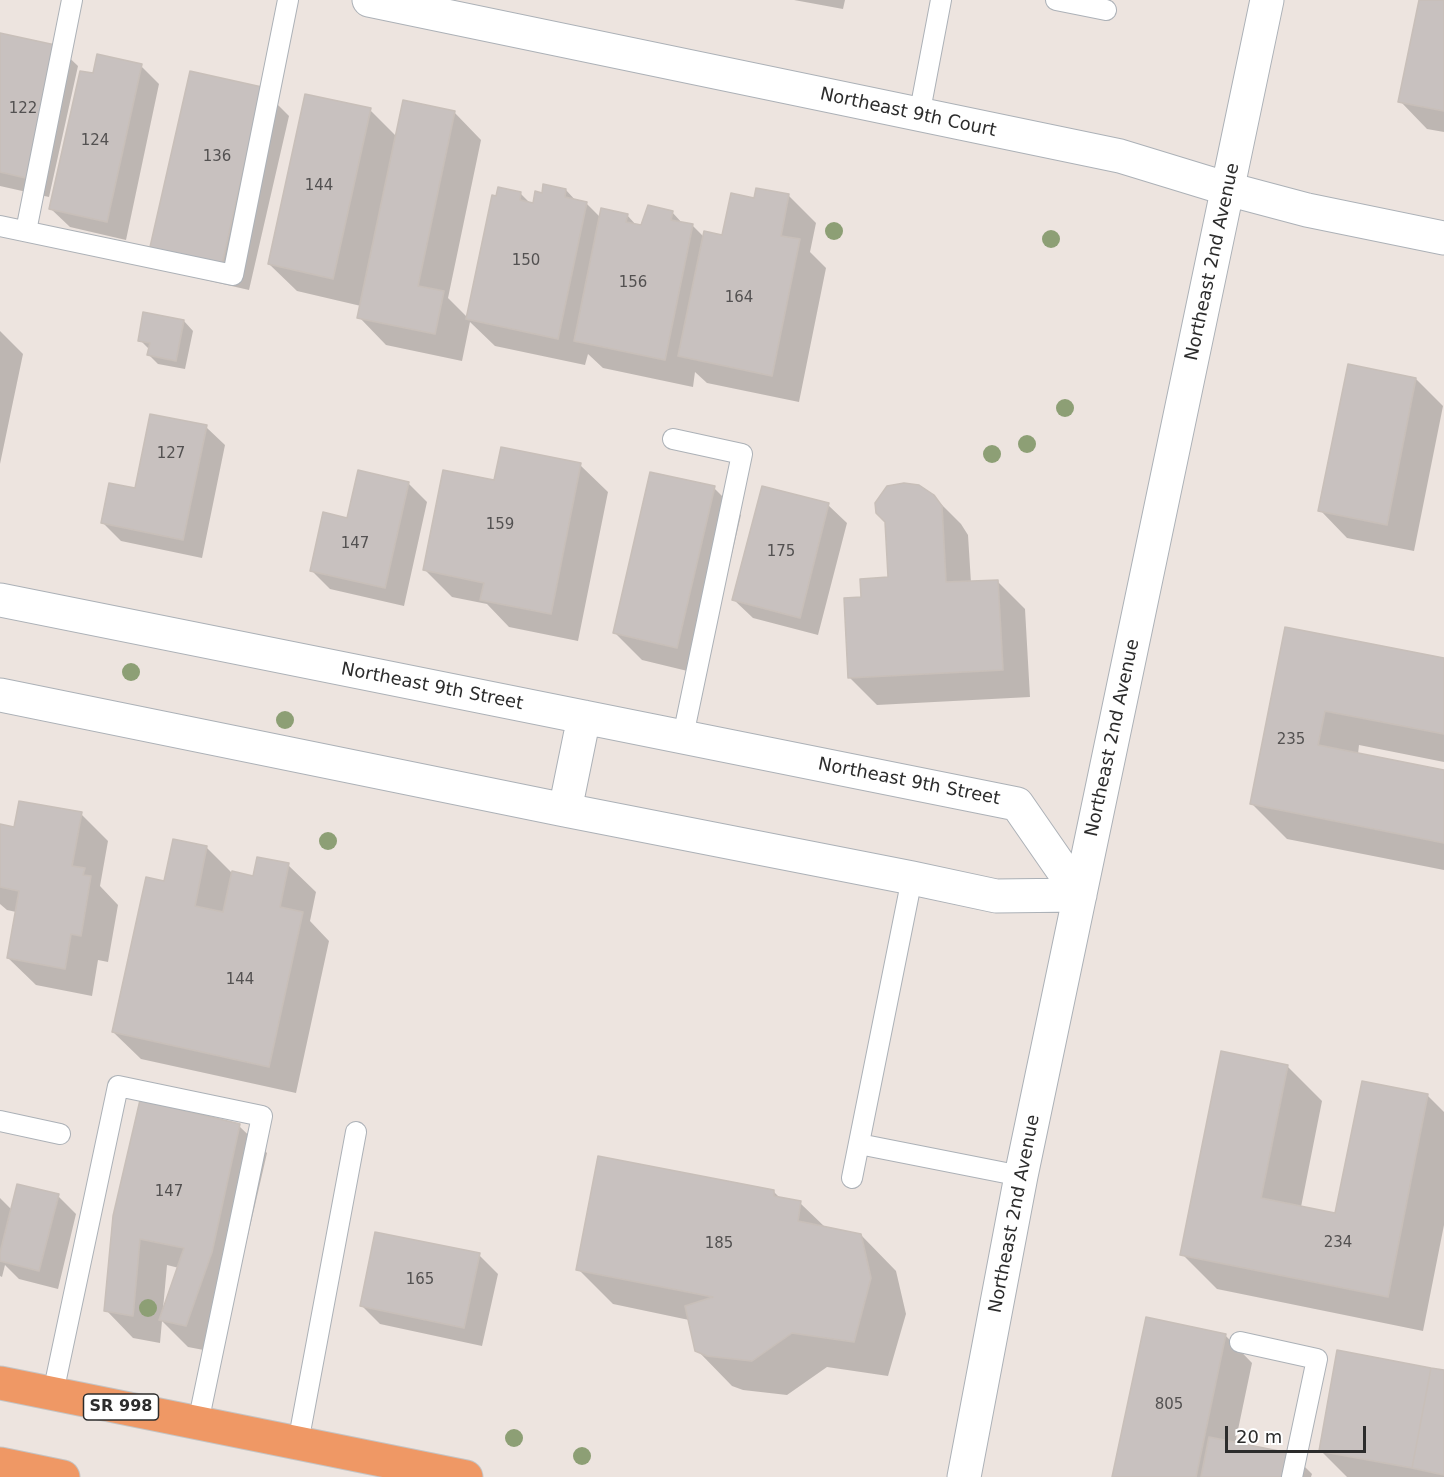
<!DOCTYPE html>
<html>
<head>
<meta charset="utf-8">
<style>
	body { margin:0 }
	#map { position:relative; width:1444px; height:1477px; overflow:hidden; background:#ede4df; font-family:"DejaVu Sans",sans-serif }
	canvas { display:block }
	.scale { position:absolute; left:1225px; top:1426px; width:141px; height:27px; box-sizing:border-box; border:3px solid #2c2c2c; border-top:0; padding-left:8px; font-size:18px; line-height:21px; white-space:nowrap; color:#2c2c2c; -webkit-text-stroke:4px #fff; paint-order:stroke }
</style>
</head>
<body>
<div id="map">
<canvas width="1444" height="1477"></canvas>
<div class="scale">20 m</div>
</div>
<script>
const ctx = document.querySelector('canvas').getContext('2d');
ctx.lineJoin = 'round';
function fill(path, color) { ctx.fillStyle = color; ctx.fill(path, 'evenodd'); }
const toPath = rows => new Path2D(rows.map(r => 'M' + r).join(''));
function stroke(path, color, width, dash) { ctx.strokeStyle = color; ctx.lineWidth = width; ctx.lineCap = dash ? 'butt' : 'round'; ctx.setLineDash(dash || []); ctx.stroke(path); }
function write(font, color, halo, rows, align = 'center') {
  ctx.font = font + ' "DejaVu Sans",sans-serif'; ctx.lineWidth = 5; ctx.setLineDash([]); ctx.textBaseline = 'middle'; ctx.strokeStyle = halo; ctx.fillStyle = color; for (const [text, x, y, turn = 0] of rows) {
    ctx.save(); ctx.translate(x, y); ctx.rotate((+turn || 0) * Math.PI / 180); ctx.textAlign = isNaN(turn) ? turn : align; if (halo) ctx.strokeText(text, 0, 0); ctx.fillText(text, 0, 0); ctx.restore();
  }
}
fill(toPath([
	[794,0,845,0,843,9],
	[1421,0,1444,0,1444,132,1427,129,1400,101],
	[0,34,59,48,78,66,49,197,0,186],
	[141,66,159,84,126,240,70,227,51,209,94,75],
	[261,88,289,116,249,290,179,274,152,247],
	[370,110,397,137,454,112,481,140,448,298,467,317,521,194,531,204,534,204,543,194,566,190,577,202,587,204,600,217,627,215,637,226,642,226,672,212,683,224,692,225,704,237,724,237,755,199,788,195,816,223,810,252,826,268,799,402,707,383,695,372,693,387,603,368,588,354,585,365,495,346,470,322,462,361,386,345,359,317,361,306,297,291,269,264],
	[184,321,193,331,185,369,158,364,149,355,149,349,140,340],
	[0,331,23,354,0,464],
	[1416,379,1443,406,1414,551,1347,538,1320,510],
	[206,427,225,445,202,558,121,541,102,522],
	[580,465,608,492,578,641,509,627,487,604,452,597,425,570,495,482],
	[408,483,427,502,404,606,330,589,312,571,348,519],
	[714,488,741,515,704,675,642,660,615,633],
	[933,496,961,524,968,535,971,583,998,582,1025,609,1030,697,877,705,849,677,863,599,890,579],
	[828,505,847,523,818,635,753,618,734,600],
	[1286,628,1444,660,1444,762,1359,745,1358,754,1444,771,1444,870,1287,839,1252,804],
	[81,814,108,841,100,886,118,905,108,962,98,960,92,996,36,985,8,958,16,912,7,910,0,904,0,825,16,828],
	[206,847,232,873,254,877,288,865,316,892,310,921,329,941,296,1093,141,1059,113,1032,165,883],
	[1287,1066,1322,1101,1301,1207,1336,1214,1363,1083,1428,1096,1444,1112,1444,1225,1423,1331,1217,1289,1182,1254],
	[239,1126,267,1153,238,1279,214,1352,188,1347,162,1321,160,1343,133,1338,106,1310,114,1216],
	[167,1265,179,1268,163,1309],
	[773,1191,781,1199,800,1203,826,1228,861,1235,896,1271,906,1314,888,1376,827,1367,787,1395,743,1390,732,1386,697,1350,689,1320,613,1304,578,1269],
	[58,1196,76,1214,58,1289,19,1279,5,1265,2,1277,0,1276,0,1198,12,1210],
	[479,1255,498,1274,482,1346,380,1324,362,1306],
	[1225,1335,1252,1363,1235,1444,1293,1455,1312,1474,1311,1477,1114,1477],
	[1444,1372,1444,1477,1347,1477,1320,1450]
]), '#0003');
const building = toPath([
	[1419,0,1444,0,1444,111,1398,102,1419,0],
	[0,33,60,46,30,179,0,172,0,33],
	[97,54,142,64,107,222,49,209,80,71,93,73,97,54],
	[190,71,262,87,222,264,150,247,190,71],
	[305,94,371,108,333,279,268,264,305,94],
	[403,100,455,111,418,286,444,291,435,334,357,318,403,100],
	[543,184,566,189,565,197,587,202,558,339,466,319,492,195,496,196,498,187,521,192,520,200,533,203,535,191,542,193,543,184],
	[756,188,789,194,781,236,800,239,772,376,678,356,704,231,722,235,731,193,754,198,756,188],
	[648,205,673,211,671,220,693,224,665,360,574,341,601,208,628,214,626,222,641,225,648,205],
	[143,312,184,320,176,361,147,355,150,343,138,341,143,312],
	[1348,364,1416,378,1387,525,1318,511,1348,364],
	[150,414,207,425,183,540,101,523,109,483,135,488,150,414],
	[501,447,581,463,551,614,480,600,484,583,423,570,443,470,494,480,501,447],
	[358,470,409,482,385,588,310,571,323,512,347,518,358,470],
	[650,472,715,486,677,648,613,633,650,472],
	[904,483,919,485,934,495,942,506,946,582,998,580,1003,670,848,678,844,598,861,597,860,579,888,577,885,522,876,513,875,503,887,486,904,483],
	[762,486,829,503,800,618,732,600,762,486],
	[1285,627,1444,658,1444,734,1325,711,1318,745,1444,770,1444,843,1250,804,1285,627],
	[19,801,82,812,72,866,85,868,83,875,91,876,81,936,71,934,65,969,7,958,19,891,0,887,0,824,14,827,19,801],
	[173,839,207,846,195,906,223,912,232,871,253,876,257,857,289,863,280,907,303,912,269,1067,112,1032,146,877,164,881,173,839],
	[1221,1051,1288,1065,1261,1198,1335,1213,1362,1081,1428,1094,1388,1297,1180,1255,1221,1051],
	[140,1100,240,1124,212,1252,186,1326,159,1320,184,1248,140,1239,133,1316,104,1311,113,1216,140,1100],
	[598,1156,774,1190,774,1196,801,1201,798,1221,861,1234,871,1278,854,1342,792,1333,752,1361,707,1356,695,1351,685,1306,713,1297,576,1270,598,1156],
	[17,1184,59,1194,39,1271,0,1261,0,1253,17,1184],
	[375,1232,480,1253,464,1328,360,1306,375,1232],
	[1146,1317,1226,1334,1196,1477,1112,1477,1146,1317],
	[1337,1350,1431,1368,1412,1468,1319,1451,1337,1350],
	[1431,1368,1444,1370,1444,1475,1412,1468,1431,1368],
	[1209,1437,1294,1454,1290,1477,1201,1477,1209,1437]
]);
fill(building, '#c8c1bf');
stroke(building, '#c8bfb9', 1.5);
const service = toPath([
	[1056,0,1106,10],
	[919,116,941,0],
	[0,226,233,275,288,0],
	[26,231,72,0],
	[673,439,742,454,683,736],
	[0,1121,60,1134],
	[859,1144,1021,1176],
	[852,1178,912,878],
	[1240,1342,1317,1359,1292,1477],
	[53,1393,118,1086,262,1116,198,1423],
	[298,1443,356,1132]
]);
const minor = toPath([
	[369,0,1120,156,1228,189,1307,210,1444,238],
	[0,600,1017,804,1080,895],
	[0,695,565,810,912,878,996,896,1080,895],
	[565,810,584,717],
	[964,1477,1021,1176,1267,0]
]);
const trunk = toPath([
	[0,1383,466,1477],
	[0,1464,63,1477]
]);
stroke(service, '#acb1b7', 22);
stroke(minor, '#acb1b7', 35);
stroke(trunk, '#c4c4c4', 35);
stroke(service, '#fff', 20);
stroke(minor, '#fff', 33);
stroke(trunk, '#ef9865', 33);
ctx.fillStyle = '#8d9f75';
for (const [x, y] of [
	[834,231],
	[1051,239],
	[1065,408],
	[1027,444],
	[992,454],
	[131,672],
	[285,720],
	[328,841],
	[148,1308],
	[514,1438],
	[582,1456]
]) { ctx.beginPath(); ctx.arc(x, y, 9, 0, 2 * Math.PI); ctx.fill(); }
write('15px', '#535151', null, [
	["122",23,109],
	["124",95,141],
	["136",217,157],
	["144",319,186],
	["150",526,261],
	["156",633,283],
	["164",739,298],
	["127",171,454],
	["159",500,525],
	["147",355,544],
	["175",781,552],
	["235",1291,740],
	["144",240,980],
	["147",169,1192],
	["234",1338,1243],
	["185",719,1244],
	["165",420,1280],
	["805",1169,1405]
]);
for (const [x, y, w] of [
	[121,1407,75]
]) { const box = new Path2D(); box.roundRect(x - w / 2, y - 13, w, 26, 4.5); ctx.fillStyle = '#fff'; ctx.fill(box); stroke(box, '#2c2c2c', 1.5); }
write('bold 16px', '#2c2c2c', null, [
	["SR 998",121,1407]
]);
write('18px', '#2c2c2c', '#fff', [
	["Northeast 9th Court",908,113,12],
	["Northeast 2nd Avenue",1213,262,-78],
	["Northeast 9th Street",432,687,11],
	["Northeast 2nd Avenue",1113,738,-78],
	["Northeast 9th Street",909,782,11],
	["Northeast 2nd Avenue",1015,1214,-79]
]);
</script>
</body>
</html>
